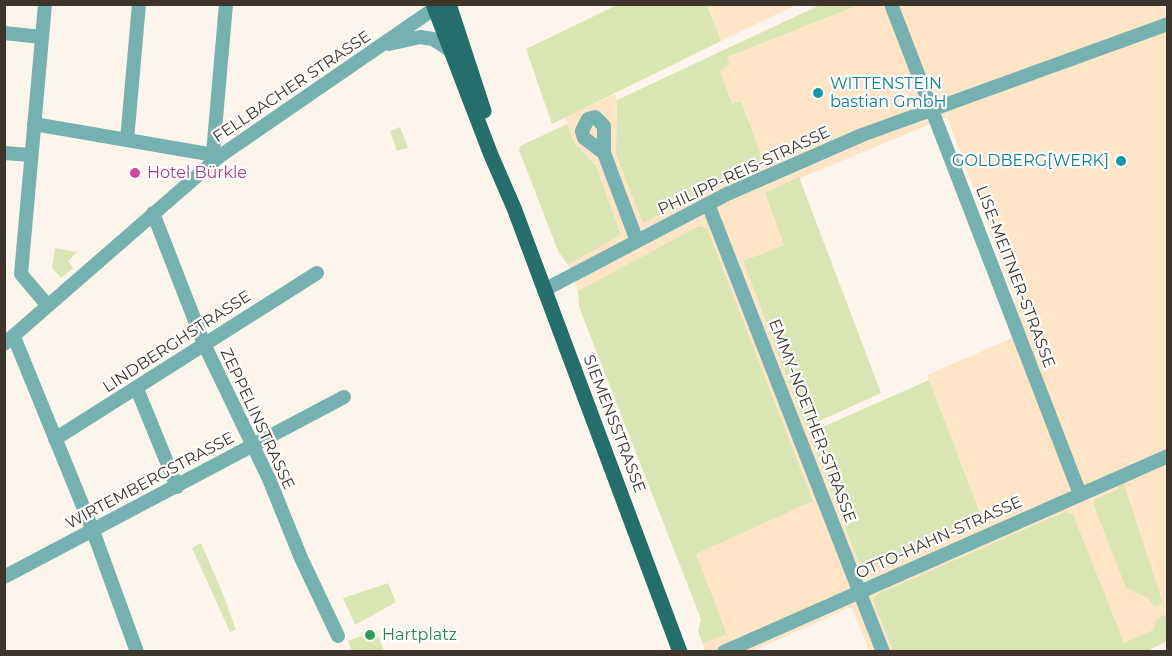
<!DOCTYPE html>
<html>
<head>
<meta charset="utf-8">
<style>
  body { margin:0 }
  #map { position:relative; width:1172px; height:656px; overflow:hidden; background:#fdf5eb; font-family:Montserrat,sans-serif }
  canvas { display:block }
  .frame { position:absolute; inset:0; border:6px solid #3d352b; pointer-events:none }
</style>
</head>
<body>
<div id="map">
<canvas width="1172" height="656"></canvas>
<div class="frame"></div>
</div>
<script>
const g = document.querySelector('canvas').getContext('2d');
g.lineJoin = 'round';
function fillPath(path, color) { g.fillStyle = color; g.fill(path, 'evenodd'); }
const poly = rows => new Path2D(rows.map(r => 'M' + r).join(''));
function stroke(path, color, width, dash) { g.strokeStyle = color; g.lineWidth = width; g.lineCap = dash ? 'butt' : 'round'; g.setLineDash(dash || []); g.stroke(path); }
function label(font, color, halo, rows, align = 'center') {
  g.font = font + ' Montserrat,sans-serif'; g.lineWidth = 4.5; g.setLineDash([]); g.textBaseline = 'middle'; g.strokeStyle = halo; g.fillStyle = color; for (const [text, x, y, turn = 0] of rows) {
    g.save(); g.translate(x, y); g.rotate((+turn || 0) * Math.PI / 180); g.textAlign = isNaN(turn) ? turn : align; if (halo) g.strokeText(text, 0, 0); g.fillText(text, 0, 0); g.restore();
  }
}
const built = poly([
  [707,4,796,5,721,41],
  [859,5,1162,5,1168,13,1167,618,1166,614,1154,630,1124,644,1073,514,873,600,893,651,869,651,853,609,848,608,753,651,705,651,703,644,727,633,695,554,813,501,704,226,699,227,578,291,568,265,621,235,596,166,574,142,565,117,615,94,617,100,616,154,766,162,761,155,741,101,732,104,719,69,730,65,727,57],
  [947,117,1016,302,1008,306,1019,335,927,375,983,521,864,571,861,569,743,261,784,245,765,193],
  [1118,489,1150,566,1162,604,1155,606,1146,597,1126,588,1093,504,1095,499]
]);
const green = poly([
  [617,5,707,5,721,41,552,124,526,49],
  [820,5,859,5,727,57,730,65,720,70,732,104,741,101,761,155,767,161,643,223,616,154,617,100],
  [567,124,574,142,596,166,621,235,568,265,558,251,519,150,520,146],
  [400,127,408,148,397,151,390,131],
  [799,177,881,393,806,427,743,261,784,245,765,193],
  [699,226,707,228,813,501,696,554,727,634,703,644,698,632,701,619,579,307,578,291],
  [55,248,77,252,68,261,73,268,61,278,52,268],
  [929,380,983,521,864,571,861,569,809,433],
  [1122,478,1163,604,1155,606,1146,597,1126,588,1093,504,1095,499,1118,489,1115,481],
  [1064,512,1073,514,1124,643,1153,630,1157,619,1166,614,1167,641,1145,652,893,651,873,600,876,595],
  [201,543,223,594,236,630,230,632,192,548],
  [388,583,396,602,355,625,343,598],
  [376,630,384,651,352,651,348,641]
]);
const minor = poly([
  [45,4,21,274,48,306],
  [891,4,1080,494],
  [4,33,42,37],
  [389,44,420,37,433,39,450,50],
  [34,124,220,156],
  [127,140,139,4],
  [4,153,31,155],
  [213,153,226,4],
  [604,153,584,138,582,131,588,119,595,117,604,126,604,153,637,241],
  [708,204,883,652],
  [153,213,204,344,269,479,301,558,338,636],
  [544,290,727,194,862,135,1168,24],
  [14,337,93,531,137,652],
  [4,344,220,156,441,4],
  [137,389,177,487],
  [55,439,317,273],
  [4,577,344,397],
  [724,652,1168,456]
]);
const major = poly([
  [433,4,491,155,514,208,680,652],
  [449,4,484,111]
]);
const markers = [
  [818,93,6,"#0f9aa8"],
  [1121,161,6,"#0f9aa8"],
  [135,173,6,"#d1479c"],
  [370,635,6,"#2e9e5b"]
];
const cultureNames = [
  ["WITTENSTEIN",830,84],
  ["bastian GmbH",830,102],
  ["GOLDBERG[WERK]",1109,161,"right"]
];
const streetNames = [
  ["FELLBACHER STRASSE",292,87,-34],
  ["PHILIPP-REIS-STRASSE",744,171,-25],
  ["LISE-MEITNER-STRASSE",1015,277,69],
  ["LINDBERGHSTRASSE",177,342,-33],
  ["ZEPPELINSTRASSE",257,419,65],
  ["EMMY-NOETHER-STRASSE",812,421,69],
  ["SIEMENSSTRASSE",614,424,69],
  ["WIRTEMBERGSTRASSE",150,481,-28],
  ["OTTO-HAHN-STRASSE",939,538,-24]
];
const hotelNames = [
  ["Hotel Bürkle",147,173]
];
const leisureNames = [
  ["Hartplatz",382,635]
];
fillPath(built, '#ffe5c6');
fillPath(green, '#d9e6b3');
stroke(minor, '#75b1b0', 14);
stroke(major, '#246e6e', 15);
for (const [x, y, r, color] of markers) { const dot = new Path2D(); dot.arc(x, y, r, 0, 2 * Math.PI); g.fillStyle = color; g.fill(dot); stroke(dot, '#fff', 2); }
label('16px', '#0d838f', '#fff', cultureNames, 'left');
label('16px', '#3d352b', '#fff', streetNames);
label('16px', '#b23c85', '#fff', hotelNames, 'left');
label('16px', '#27864d', '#fff', leisureNames, 'left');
</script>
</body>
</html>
